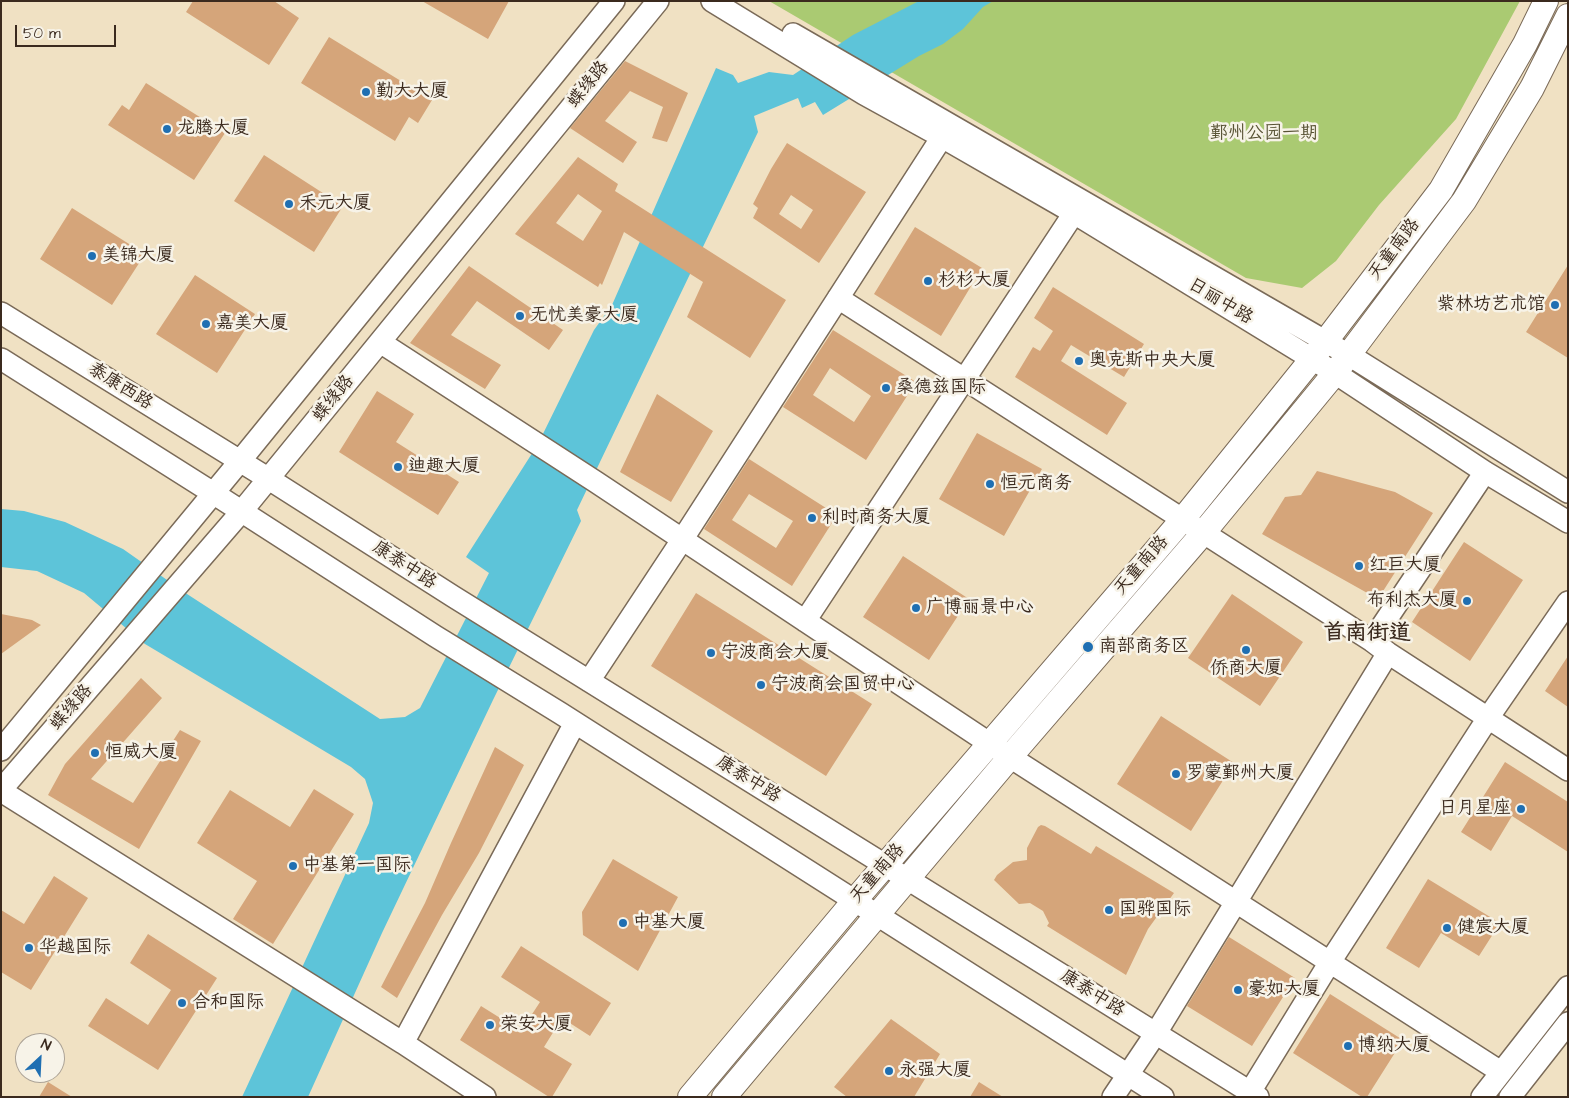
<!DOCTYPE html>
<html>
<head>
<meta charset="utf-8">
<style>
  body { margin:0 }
  #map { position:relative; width:1569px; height:1098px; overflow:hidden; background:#f0e1c3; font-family:"Architects Daughter",sans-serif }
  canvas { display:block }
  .frame { position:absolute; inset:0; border:2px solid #3b2a1e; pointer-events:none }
  .north { position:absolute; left:15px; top:1033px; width:50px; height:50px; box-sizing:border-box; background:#f7f3e8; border:1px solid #aca397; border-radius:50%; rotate:25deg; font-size:14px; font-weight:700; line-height:20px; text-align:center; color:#3b2a1e }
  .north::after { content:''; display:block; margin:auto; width:18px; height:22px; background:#1f6fb2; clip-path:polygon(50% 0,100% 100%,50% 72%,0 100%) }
  .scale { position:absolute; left:15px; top:25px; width:101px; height:22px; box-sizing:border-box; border:2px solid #3b2a1e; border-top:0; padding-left:6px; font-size:15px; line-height:18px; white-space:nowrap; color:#3b2a1e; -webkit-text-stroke:4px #f7f3e8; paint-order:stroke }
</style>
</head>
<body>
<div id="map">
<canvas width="1569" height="1098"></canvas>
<div class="frame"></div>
<div class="north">N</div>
<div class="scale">50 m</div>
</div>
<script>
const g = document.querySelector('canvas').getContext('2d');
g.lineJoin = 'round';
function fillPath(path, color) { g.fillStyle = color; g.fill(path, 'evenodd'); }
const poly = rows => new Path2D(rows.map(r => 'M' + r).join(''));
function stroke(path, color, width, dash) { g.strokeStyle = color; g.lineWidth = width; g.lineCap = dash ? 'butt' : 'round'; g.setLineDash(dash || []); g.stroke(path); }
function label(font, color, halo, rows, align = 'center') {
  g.font = font + ' "Architects Daughter","LXGW WenKai TC",sans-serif'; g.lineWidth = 5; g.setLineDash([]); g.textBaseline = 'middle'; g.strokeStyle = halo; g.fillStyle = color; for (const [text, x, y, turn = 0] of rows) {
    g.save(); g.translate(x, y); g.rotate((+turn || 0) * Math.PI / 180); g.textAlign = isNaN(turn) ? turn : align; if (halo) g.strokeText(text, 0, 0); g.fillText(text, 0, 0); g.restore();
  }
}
const green = poly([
  [769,1,1520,1,1456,119,1379,205,1336,261,1302,288,1246,278]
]);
const water = poly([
  [919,1,993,1,983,7,963,29,943,44,919,56,823,115,815,102,802,108,798,98,754,116,758,132,577,510,581,521,493,700,382,933,308,1097,242,1097,369,823,373,803,365,779,351,767,145,644,84,593,37,571,1,567,1,509,24,511,65,522,123,549,187,594,380,719,405,717,420,708,489,573,466,557,538,444,594,330,612,305,716,68,733,75,738,83,769,72,793,75,853,35]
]);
const building = poly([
  [193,1,274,1,299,18,269,65,186,12],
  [422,1,509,1,488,39],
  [329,37,432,100,418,123,409,117,395,141,301,83],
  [625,61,688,93,667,142,652,138,663,107,630,91,605,121,637,142,623,163,570,128],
  [146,83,225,133,194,180,108,125,122,105,129,110],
  [787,143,866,192,819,263,753,218,758,208,753,204,771,169],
  [791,195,813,210,801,229,779,214],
  [264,155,343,206,314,252,234,201],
  [578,157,618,184,615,191,786,300,750,358,687,317,703,282,624,232,602,285,600,283,598,287,515,234],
  [578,194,602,211,583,241,556,223],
  [72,208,145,254,112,305,40,259],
  [915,227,982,268,941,336,874,294],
  [1568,265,1568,358,1526,332],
  [469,266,563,330,549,350,477,301,451,335,501,365,485,389,410,343],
  [195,275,255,314,217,373,156,334],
  [1053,287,1144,344,1124,377,1071,345,1061,361,1127,403,1107,435,1015,377,1033,347,1040,351,1053,331,1034,318],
  [833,330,916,382,866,460,783,407],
  [830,368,871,396,854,422,813,395],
  [377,391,414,414,396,442,459,482,438,515,339,452],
  [657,394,713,431,671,502,620,472],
  [977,433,1042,469,1004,536,939,499],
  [749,459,837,515,792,586,704,529],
  [749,494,793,521,776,548,732,520],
  [1317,471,1395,492,1433,513,1378,599,1262,534,1285,497,1301,495],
  [1464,542,1523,580,1470,661,1412,622],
  [903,556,969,599,929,660,863,617],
  [696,593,872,704,826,776,651,666],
  [1232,594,1303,642,1260,706,1188,658],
  [1,614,32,620,41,625,1,654],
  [1568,656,1568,707,1545,691],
  [141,678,162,698,91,779,133,803,180,730,201,741,139,849,48,795,65,764],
  [1161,716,1234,763,1191,831,1117,784],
  [495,747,524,765,479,853,442,915,397,998,381,987,425,903,451,843],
  [1505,762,1568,802,1568,852,1512,816,1491,851,1461,832],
  [314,789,354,814,273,944,233,919,257,881,197,843,230,790,290,827],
  [1041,825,1045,826,1091,854,1096,846,1174,893,1148,929,1126,975,1047,926,1049,923,1043,911,1030,903,1019,904,994,880,997,875,1013,862,1027,860,1027,848,1038,827],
  [613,859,678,897,638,971,583,935,582,912],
  [54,876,88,898,31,990,1,972,1,910,24,924],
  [1428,879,1500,923,1479,956,1441,933,1419,968,1386,948],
  [148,934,217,978,158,1070,88,1026,106,998,148,1025,171,990,130,963],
  [1229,937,1295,978,1252,1046,1187,1006],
  [521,946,611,1003,590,1036,562,1018,544,1047,572,1064,552,1097,549,1097,460,1040,481,1006,521,1031,540,1002,501,977],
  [1330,994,1403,1040,1367,1097,1362,1097,1293,1053],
  [891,1019,940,1054,914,1097,847,1097,834,1087],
  [48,1082,72,1097,39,1097],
  [979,1082,1003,1097,970,1097]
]);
const secondary = poly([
  [712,1,864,94,942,137,1074,213,1335,373,1485,472,1568,522],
  [793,34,1349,355,1568,492],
  [838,298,1372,641,1388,653,1568,770],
  [1,313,269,479,454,597,1258,1097],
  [380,342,596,482,1010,757,1501,1072],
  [1,359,213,493,435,636,560,713,1163,1097],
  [805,621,1074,213],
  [1372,641,1485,472],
  [589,681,682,540,942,137],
  [1,750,240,461,614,1],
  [1,790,242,511,658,1],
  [1,791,403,1043,485,1097],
  [403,1043,575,723],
  [1250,1092,1330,962,1488,718,1568,602],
  [1113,1097,1156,1033,1388,653],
  [1482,1097,1568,987],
  [1510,1097,1568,1023]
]);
const primary = poly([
  [690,1097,855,900,1183,519,1312,359,1441,190,1525,44,1546,1],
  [724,1097,1010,757,1204,532,1335,373,1464,201,1532,88,1568,16]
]);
const markers = [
  [366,92,5,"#1f6fb2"],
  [167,129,5,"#1f6fb2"],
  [289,204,5,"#1f6fb2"],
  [92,256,5,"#1f6fb2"],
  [928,281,5,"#1f6fb2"],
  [1555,305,5,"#1f6fb2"],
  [520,316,5,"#1f6fb2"],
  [206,324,5,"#1f6fb2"],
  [1079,361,5,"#1f6fb2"],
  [886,388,5,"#1f6fb2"],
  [398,467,5,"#1f6fb2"],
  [990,484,5,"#1f6fb2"],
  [812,518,5,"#1f6fb2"],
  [1359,566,5,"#1f6fb2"],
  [1467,601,5,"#1f6fb2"],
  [916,608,5,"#1f6fb2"],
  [1088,647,6,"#1f6fb2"],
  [1246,650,5,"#1f6fb2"],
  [711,653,5,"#1f6fb2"],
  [761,685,5,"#1f6fb2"],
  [95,753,5,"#1f6fb2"],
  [1176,774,5,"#1f6fb2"],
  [1521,809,5,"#1f6fb2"],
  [293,866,5,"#1f6fb2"],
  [1109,910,5,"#1f6fb2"],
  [623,923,5,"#1f6fb2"],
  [1447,928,5,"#1f6fb2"],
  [29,948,5,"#1f6fb2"],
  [1238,990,5,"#1f6fb2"],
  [182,1003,5,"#1f6fb2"],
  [490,1025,5,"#1f6fb2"],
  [1348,1046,5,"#1f6fb2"],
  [889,1071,5,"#1f6fb2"]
];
const streetNames = [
  ["蝶缘路",589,85,-51],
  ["天童南路",1395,250,-53],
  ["日丽中路",1220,302,31],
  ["泰康西路",120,387,32],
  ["蝶缘路",334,399,-51],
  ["康泰中路",404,566,33],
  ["天童南路",1142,566,-49],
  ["蝶缘路",72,708,-49],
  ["康泰中路",748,780,32],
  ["天童南路",878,874,-49],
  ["康泰中路",1092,994,32]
];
const poiNames = [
  ["勤大大厦",376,92],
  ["龙腾大厦",177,129],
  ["禾元大厦",299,204],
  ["美锦大厦",102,256],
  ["杉杉大厦",938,281],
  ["紫林坊艺术馆",1545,305,"right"],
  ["无忧美豪大厦",530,316],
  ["嘉美大厦",216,324],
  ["奥克斯中央大厦",1089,361],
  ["桑德兹国际",896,388],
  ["迪趣大厦",408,467],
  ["恒元商务",1000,484],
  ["利时商务大厦",822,518],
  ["红巨大厦",1369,566],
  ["布利杰大厦",1457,601,"right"],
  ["广博丽景中心",926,608],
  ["南部商务区",1099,647],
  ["宁波商会大厦",721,653],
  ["侨商大厦",1246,669,"center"],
  ["宁波商会国贸中心",771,685],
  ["恒威大厦",105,753],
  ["罗蒙鄞州大厦",1186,774],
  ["日月星座",1511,809,"right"],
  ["中基第一国际",303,866],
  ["国骅国际",1119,910],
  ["中基大厦",633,923],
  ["健宸大厦",1457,928],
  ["华越国际",39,948],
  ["豪如大厦",1248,990],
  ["合和国际",192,1003],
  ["荣安大厦",500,1025],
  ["博纳大厦",1358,1046],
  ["永强大厦",899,1071]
];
const parkNames = [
  ["鄞州公园一期",1264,134]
];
const districtNames = [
  ["首南街道",1367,634]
];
fillPath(green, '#aaca72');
fillPath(water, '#5dc4d9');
fillPath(building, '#d5a57a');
stroke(secondary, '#7a6a58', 24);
stroke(primary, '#7a6a58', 26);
stroke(secondary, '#fff', 21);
stroke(primary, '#fff', 24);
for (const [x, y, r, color] of markers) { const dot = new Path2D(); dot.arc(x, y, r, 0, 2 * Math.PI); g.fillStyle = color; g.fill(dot); stroke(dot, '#f7f3e8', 2); }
label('18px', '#3b2a1e', '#f7f3e8', streetNames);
label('18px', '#3b2a1e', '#f7f3e8', poiNames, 'left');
label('18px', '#575233', '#f7f3e8', parkNames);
label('bold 22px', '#3b2a1e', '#f7f3e8', districtNames);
</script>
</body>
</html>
